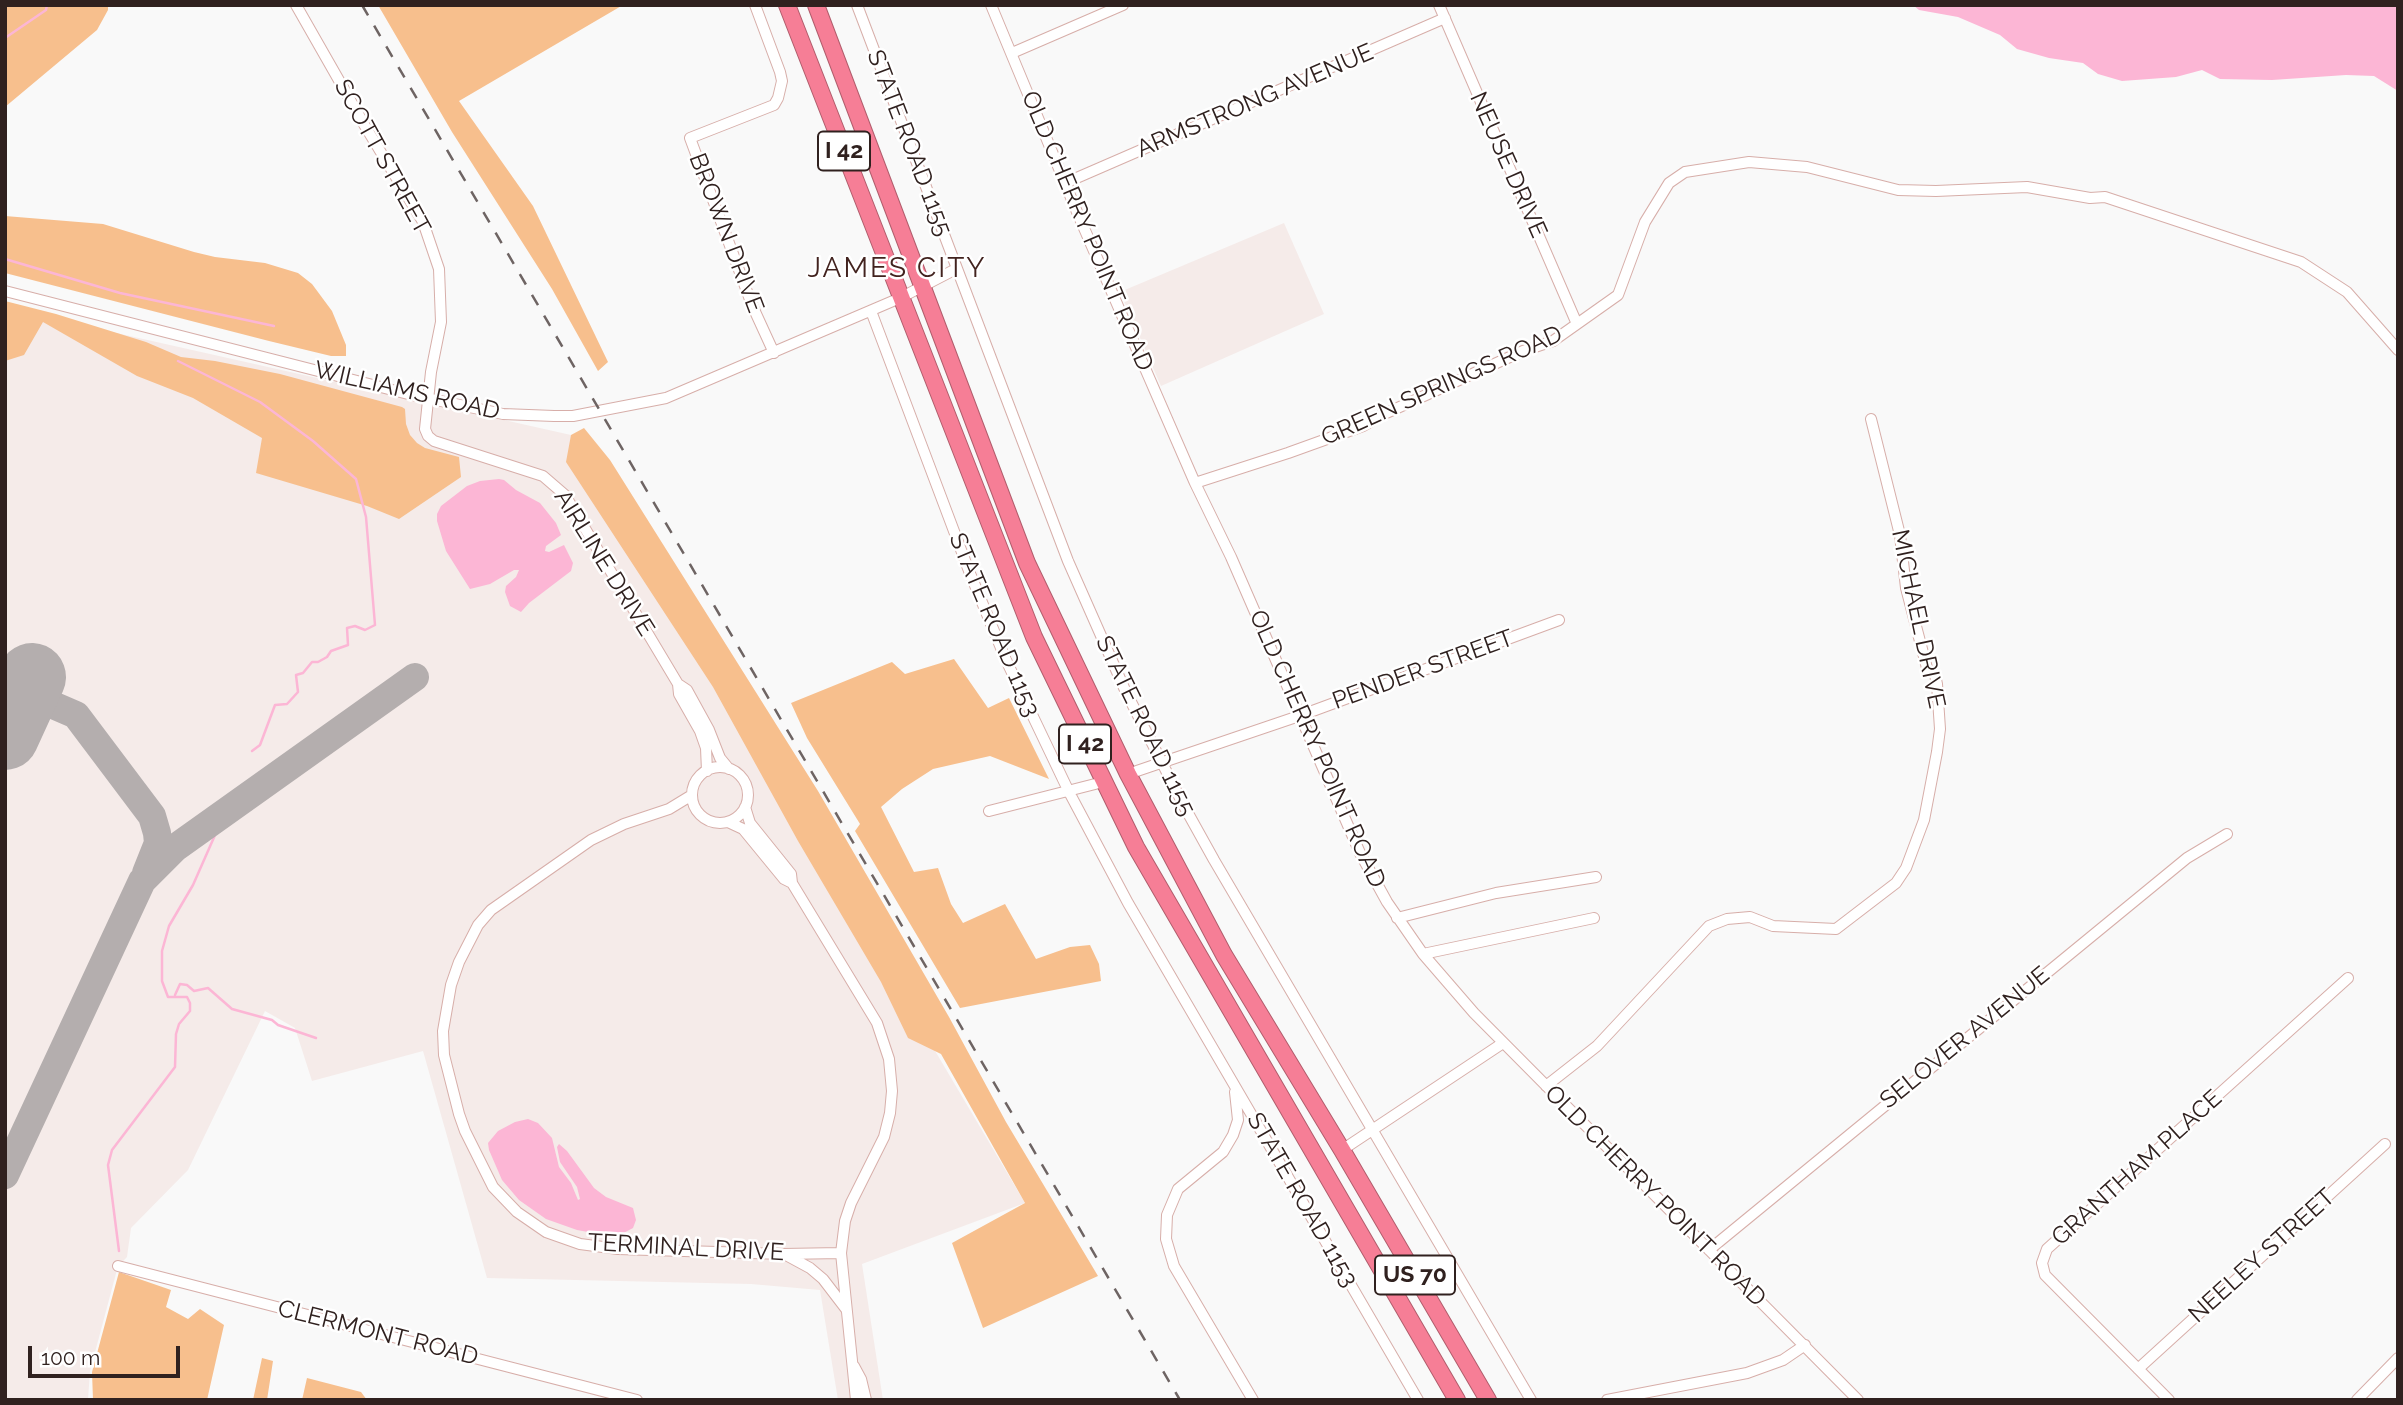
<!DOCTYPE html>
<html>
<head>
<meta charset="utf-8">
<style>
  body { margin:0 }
  #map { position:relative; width:2403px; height:1405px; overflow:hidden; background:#f9f9f9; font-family:Raleway,sans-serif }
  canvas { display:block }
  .frame { position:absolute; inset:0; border:7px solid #30211f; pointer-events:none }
  .scale { position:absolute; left:28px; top:1346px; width:152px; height:32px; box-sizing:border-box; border:4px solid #30211f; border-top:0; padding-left:9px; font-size:21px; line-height:24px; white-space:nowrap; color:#30211f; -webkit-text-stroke:5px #fff; paint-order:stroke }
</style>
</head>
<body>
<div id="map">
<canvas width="2403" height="1405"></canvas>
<div class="frame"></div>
<div class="scale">100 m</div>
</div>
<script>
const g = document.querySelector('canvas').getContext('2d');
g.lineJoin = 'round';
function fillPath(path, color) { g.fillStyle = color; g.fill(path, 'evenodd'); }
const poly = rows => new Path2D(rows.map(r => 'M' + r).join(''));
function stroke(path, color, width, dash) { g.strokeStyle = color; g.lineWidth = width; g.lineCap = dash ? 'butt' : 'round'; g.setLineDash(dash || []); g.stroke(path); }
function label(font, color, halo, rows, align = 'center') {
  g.font = font + ' Raleway,sans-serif'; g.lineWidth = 5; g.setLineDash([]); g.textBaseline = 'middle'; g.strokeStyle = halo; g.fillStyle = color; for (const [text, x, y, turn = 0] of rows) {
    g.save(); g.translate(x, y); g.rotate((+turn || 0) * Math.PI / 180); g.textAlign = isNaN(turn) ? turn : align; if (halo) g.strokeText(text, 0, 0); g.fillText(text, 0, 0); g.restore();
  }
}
const built = poly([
  [1284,223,1324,314,1161,386,1120,292],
  [5,308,571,435,1025,1203,862,1264,883,1400,838,1400,820,1290,751,1284,487,1278,423,1051,312,1081,295,1028,265,1011,188,1170,131,1228,127,1257,118,1266,90,1371,88,1400,5,1400]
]);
const green = poly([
  [5,5,108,5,108,10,97,30,5,107],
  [378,5,623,5,459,101,533,206,608,362,598,371,552,289,452,132],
  [5,216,103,224,194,252,215,257,265,263,298,273,312,284,332,311,346,345,346,356,331,356,269,341,5,273],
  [5,301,56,314,146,342,181,357,215,361,280,374,402,407,405,409,406,424,410,435,417,443,425,448,459,457,461,477,399,519,367,506,256,473,262,438,193,398,137,376,43,322,24,355,5,361],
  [584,428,610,460,818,791,949,1017,1006,1122,1098,1276,983,1328,952,1243,1025,1203,941,1054,908,1038,881,982,798,841,713,687,566,462,571,435],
  [954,659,988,708,1009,698,1049,779,990,756,933,769,902,789,881,807,914,872,938,868,951,904,963,923,1005,904,1036,959,1070,947,1090,945,1099,964,1101,981,960,1008,855,831,860,824,807,738,791,703,892,662,905,674],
  [119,1272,171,1290,166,1307,188,1319,200,1309,224,1325,207,1400,93,1400,92,1372],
  [262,1358,273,1361,267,1400,253,1400],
  [307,1378,361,1392,367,1400,302,1400]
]);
const water = poly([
  [1913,5,2398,5,2398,91,2374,76,2346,75,2272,80,2220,79,2202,70,2176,77,2122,81,2098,74,2083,63,2049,58,2017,49,2000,35,1958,17,1919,10],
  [499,479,504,480,516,490,540,503,556,523,561,535,546,546,545,551,549,552,564,545,573,563,571,571,529,603,521,612,510,606,505,592,506,586,516,577,519,570,514,570,490,584,470,589,446,551,437,521,437,514,441,506,467,486,480,481],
  [528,1119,538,1123,552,1138,559,1167,571,1183,578,1200,580,1199,577,1187,560,1162,557,1147,559,1144,567,1151,594,1188,606,1197,633,1208,636,1220,633,1228,616,1237,577,1230,546,1219,519,1200,502,1180,489,1150,488,1143,498,1131,515,1122]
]);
const stream = poly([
  [5,38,46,10,47,5],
  [5,259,120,293,274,326],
  [178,361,260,402,313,441,356,479,366,517,375,625,365,630,355,626,347,628,348,645,331,651,327,657,318,662,312,662,303,673,296,675,298,692,287,704,275,705,260,745,252,751],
  [175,995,180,984,187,985,194,991,208,988,232,1009,272,1020,278,1025,316,1038],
  [119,1251,108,1165,112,1150,175,1067,176,1034,179,1024,190,1011,190,1003,187,997,168,997,162,981,162,951,169,926,193,885,219,826]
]);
const taxiway = poly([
  [25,693,76,715,152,816,157,833,158,843,146,873],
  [5,1175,142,881,175,848,415,677]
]);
const runway = poly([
  [5,736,32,677]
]);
const minor = poly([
  [296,5,365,126,423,222,439,269,441,322,431,372,425,429,428,436,434,441,543,476,565,495,678,684,679,694,700,731,706,748,707,771],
  [755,5,780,72,782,81,778,98,774,105,690,138,752,305,774,353],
  [857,5,1068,561,1125,690,1184,806,1214,860,1531,1400],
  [991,5,1077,212,1195,483,1231,557,1360,853,1387,902,1423,954,1474,1013,1858,1400],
  [1439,5,1577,324],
  [1012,53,1123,5],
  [1065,183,1445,18],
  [5,291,412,395,503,414,554,416,573,416,666,398,900,298,956,269],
  [871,311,969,571,1006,660,1069,792,1128,903,1418,1400],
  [1195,483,1288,453,1363,426,1382,415,1523,351,1553,341,1618,295,1645,222,1669,183,1685,172,1749,162,1807,167,1898,190,1936,191,2027,187,2090,198,2105,197,2301,262,2347,292,2398,350],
  [678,684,687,690,709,730,720,758,729,769],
  '692 795a28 28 0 1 1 56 0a28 28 0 1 1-56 0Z',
  [1128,774,1299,716,1559,620],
  [692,795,669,809,624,824,591,840,491,910,478,925,459,962,451,985,443,1031,444,1055,459,1114,465,1131,493,1187,517,1212,546,1232,580,1244,618,1249,783,1254,841,1253],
  [745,807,750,823,791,874,792,883,877,1023,889,1059,892,1091,890,1113,884,1137,851,1203,845,1221,841,1253,856,1400],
  [989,811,1103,782],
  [728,822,743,829,784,879,792,883],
  [1397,918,1496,893,1596,877],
  [1423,954,1594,918],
  [1546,1086,1597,1046,1709,926,1727,919,1750,917,1773,926,1836,929,1896,883,1906,868,1924,820,1937,752,1940,729,1937,684,1935,675,1927,668,1906,588,1900,535,1871,419],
  [1235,1092,1238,1120,1233,1135,1223,1152,1178,1189,1167,1215,1166,1239,1174,1266,1253,1400],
  [1342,1150,1503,1043],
  [1709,1250,2187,858,2227,834],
  [786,1255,810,1268,823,1279,846,1309],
  [118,1266,637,1400],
  [854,1366,861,1379,866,1400],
  [2138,1369,2385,1144],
  [1607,1400,1747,1373,1783,1360,1805,1345],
  [2169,1400,2045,1275,2042,1263,2047,1249,2348,978],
  [2357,1400,2398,1358]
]);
const highway = poly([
  [787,5,1034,637,1136,847,1457,1400],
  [816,5,1027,563,1128,774,1224,955,1342,1150,1488,1400]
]);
const rail = poly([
  [362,5,1180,1400]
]);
const shields = [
  [844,151,52],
  [1085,744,52],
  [1415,1275,80]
];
const shieldNames = [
  ["I 42",844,151],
  ["I 42",1085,744],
  ["US 70",1415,1275]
];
const streetNames = [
  ["ARMSTRONG AVENUE",1255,101,-23],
  ["STATE ROAD 1155",909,143,69],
  ["SCOTT STREET",382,157,61],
  ["NEUSE DRIVE",1508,165,66],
  ["OLD CHERRY POINT ROAD",1087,231,67],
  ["BROWN DRIVE",726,233,69],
  ["GREEN SPRINGS ROAD",1442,386,-24],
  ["WILLIAMS ROAD",407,391,13],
  ["AIRLINE DRIVE",604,563,58],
  ["MICHAEL DRIVE",1918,619,78],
  ["STATE ROAD 1153",994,625,67],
  ["PENDER STREET",1423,670,-20],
  ["STATE ROAD 1155",1145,726,64],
  ["OLD CHERRY POINT ROAD",1317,749,66],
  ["SELOVER AVENUE",1965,1038,-39],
  ["GRANTHAM PLACE",2137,1168,-42],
  ["OLD CHERRY POINT ROAD",1655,1196,45],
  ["STATE ROAD 1153",1302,1200,60],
  ["TERMINAL DRIVE",686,1248,3],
  ["NEELEY STREET",2262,1256,-42],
  ["CLERMONT ROAD",378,1333,14]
];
const quarterNames = [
  ["JAMES CITY",897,269]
];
fillPath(built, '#f5ebe9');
fillPath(green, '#f7bf8d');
fillPath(water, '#fcb6d5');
stroke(stream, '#fcb6d5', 2.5);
stroke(taxiway, '#b4aeae', 28);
stroke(runway, '#b4aeae', 68);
stroke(minor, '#d7aea9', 12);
stroke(highway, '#b15d6c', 18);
stroke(minor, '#fff', 10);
stroke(highway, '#f67e96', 16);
stroke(rail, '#6e6463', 2.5, [12, 12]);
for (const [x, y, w] of shields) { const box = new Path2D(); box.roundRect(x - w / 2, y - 19.5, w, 39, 5); g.fillStyle = '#fff'; g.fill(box); stroke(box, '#30211f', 2); }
label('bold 23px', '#30211f', null, shieldNames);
label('24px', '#30211f', '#fff', streetNames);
g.letterSpacing = '2px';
label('28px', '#42231f', '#fff', quarterNames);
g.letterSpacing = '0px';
</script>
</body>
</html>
